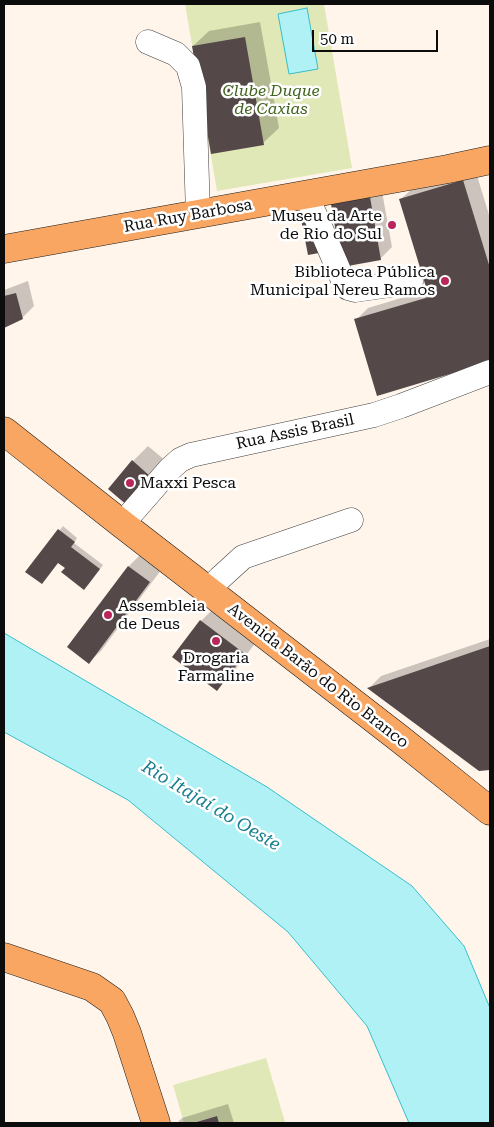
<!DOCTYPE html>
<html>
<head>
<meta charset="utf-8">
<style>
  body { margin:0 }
  #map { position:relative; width:494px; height:1127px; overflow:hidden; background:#fff5eb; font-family:"Roboto Serif",serif }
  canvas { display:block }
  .frame { position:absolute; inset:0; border:5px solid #0c0c0c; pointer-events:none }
  .scale { position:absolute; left:312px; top:30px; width:126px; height:22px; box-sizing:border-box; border:2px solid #0c0c0c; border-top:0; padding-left:6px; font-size:15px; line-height:18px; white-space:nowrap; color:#0c0c0c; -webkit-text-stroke:4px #fff; paint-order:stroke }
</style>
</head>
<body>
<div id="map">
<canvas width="494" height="1127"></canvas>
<div class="frame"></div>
<div class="scale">50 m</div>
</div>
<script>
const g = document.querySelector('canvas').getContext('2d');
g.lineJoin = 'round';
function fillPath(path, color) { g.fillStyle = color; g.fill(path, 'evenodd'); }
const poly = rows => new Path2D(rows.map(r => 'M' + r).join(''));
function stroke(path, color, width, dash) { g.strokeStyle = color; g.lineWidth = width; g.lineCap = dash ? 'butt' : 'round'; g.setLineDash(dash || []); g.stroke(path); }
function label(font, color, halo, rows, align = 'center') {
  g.font = font + ' "Roboto Serif",serif'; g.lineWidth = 5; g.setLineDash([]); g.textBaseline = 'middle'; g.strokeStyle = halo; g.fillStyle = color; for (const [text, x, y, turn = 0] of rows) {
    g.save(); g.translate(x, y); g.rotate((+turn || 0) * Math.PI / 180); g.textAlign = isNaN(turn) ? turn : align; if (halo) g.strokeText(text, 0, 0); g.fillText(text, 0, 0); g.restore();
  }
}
const green = poly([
  [185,4,324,4,352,168,217,191],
  [266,1058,285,1122,281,1123,219,1123,216,1116,191,1123,184,1123,173,1085]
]);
const water = poly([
  [307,8,318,69,289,74,278,14,307,8],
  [4,633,267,787,412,886,464,946,490,1008,490,1123,409,1123,367,1026,288,932,128,800,4,732,4,633]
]);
const shadow = poly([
  [260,22,279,128,263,143,193,46,209,31],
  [475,169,490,218,490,360,378,394,356,320,368,308,428,290,401,199,413,188],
  [381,186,392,247,380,259,332,205],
  [28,281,34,306,22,318,4,327,4,290],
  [148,446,166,461,143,489,133,461],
  [63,526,77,538,74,543,103,565,88,585,58,561,27,571],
  [141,554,161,570,101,651,89,662,68,647,129,566],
  [216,606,259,638,232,674,216,690,201,621],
  [490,639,490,769,479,770,369,688,381,676],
  [228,1104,234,1123,177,1123,182,1118]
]);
const building = poly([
  [245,37,264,145,211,154,192,46],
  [463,180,490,268,490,362,377,396,354,319,429,297,399,199],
  [370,197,381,260,342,267,331,204],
  [299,209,319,253,308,255],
  [16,293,23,319,4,328,4,296],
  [132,460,151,477,128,506,108,489],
  [58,529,75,542,71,547,100,569,84,590,61,572,65,568,58,563,42,584,25,572],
  [128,566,150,582,89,664,67,647],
  [200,620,245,654,217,691,172,657],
  [490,646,490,770,479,771,367,688],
  [217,1116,219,1123,193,1123]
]);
const minor = poly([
  [148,42,176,54,188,66,194,87,198,214],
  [306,194,343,280,348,288,355,290,411,282],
  [122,524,170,469,180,460,191,455,374,415,401,406,490,372],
  [208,590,220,578,243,557,351,520]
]);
const major = poly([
  [4,249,448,169,490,160],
  [4,431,122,524,400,739,490,811],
  [4,957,92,987,112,1001,120,1016,127,1033,156,1123]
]);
const markers = [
  [392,225,5,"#ba255a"],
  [445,281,5,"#ba255a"],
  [130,483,5,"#ba255a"],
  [108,615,5,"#ba255a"],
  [216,641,5,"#ba255a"]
];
const parkNames = [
  ["Clube Duque",271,91],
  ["de Caxias",271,109]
];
const streetNames = [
  ["Rua Ruy Barbosa",188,216,-10],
  ["Rua Assis Brasil",295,432,-12],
  ["Avenida Barão do Rio Branco",318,676,38]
];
const poiNames = [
  ["Museu da Arte",382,216],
  ["de Rio do Sul",382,234],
  ["Biblioteca Pública",435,272],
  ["Municipal Nereu Ramos",435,290],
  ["Maxxi Pesca",140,483,"left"],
  ["Assembleia",118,606,"left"],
  ["de Deus",118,624,"left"],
  ["Drogaria",216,658,"center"],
  ["Farmaline",216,676,"center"]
];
const waterNames = [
  ["Rio Itajaí do Oeste",211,806,31]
];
fillPath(green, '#dfe8b6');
fillPath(water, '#b0f1f5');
stroke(water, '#38becc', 1);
fillPath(shadow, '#0003');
fillPath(building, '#544948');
stroke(minor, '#3f3f3f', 25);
stroke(major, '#1d1d1d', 29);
stroke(minor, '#fff', 24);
stroke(major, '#f8a662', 28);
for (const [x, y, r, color] of markers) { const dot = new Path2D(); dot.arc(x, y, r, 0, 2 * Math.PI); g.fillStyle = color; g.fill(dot); stroke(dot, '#fff', 2); }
label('italic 16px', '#41631d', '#fff', parkNames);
label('16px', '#0c0c0c', '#fff', streetNames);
label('16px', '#0c0c0c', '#fff', poiNames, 'right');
label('italic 18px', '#167e8e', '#fff', waterNames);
</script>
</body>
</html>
